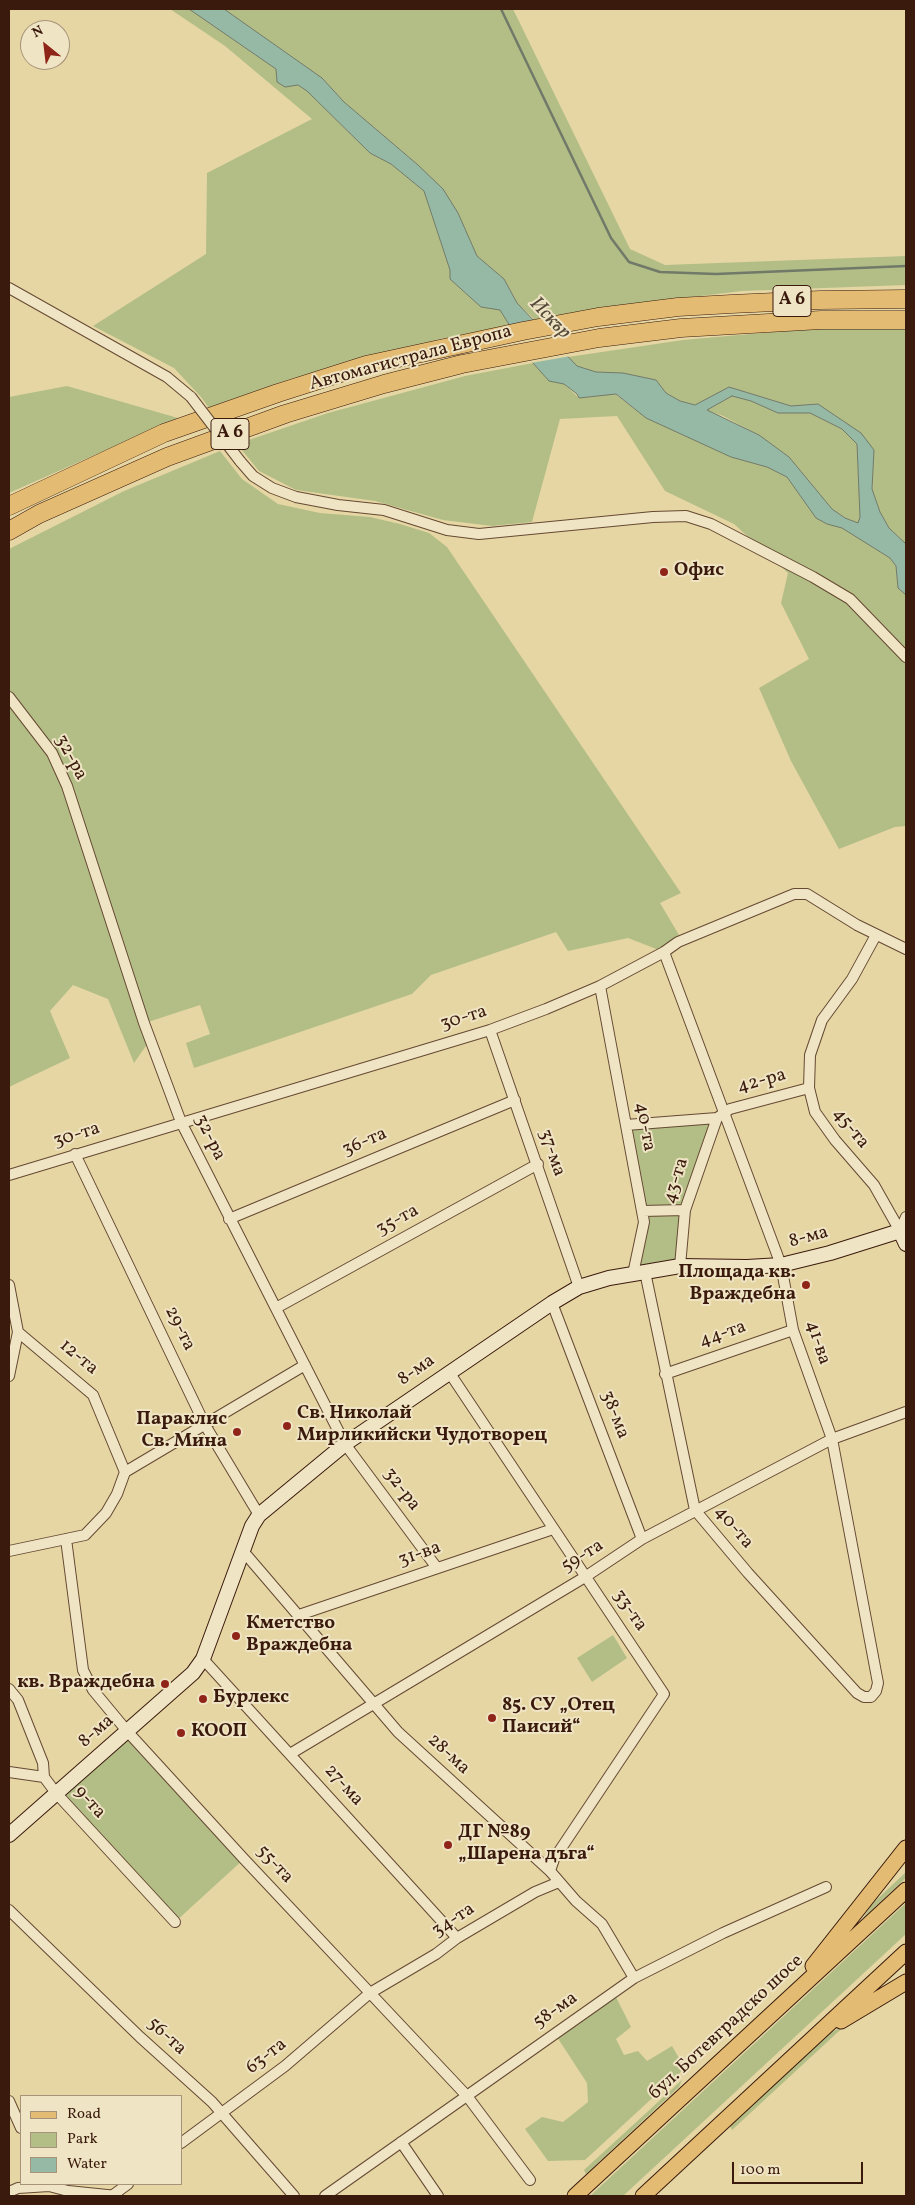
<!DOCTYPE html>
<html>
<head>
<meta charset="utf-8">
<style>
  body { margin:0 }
  #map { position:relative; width:915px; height:2205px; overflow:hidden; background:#e6d6a4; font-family:Vollkorn,serif }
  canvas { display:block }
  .frame { position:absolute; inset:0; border:10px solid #3a1a0c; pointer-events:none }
  .legend { position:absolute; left:20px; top:2095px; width:162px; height:90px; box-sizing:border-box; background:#efe4c4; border:1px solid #a7937a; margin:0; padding:6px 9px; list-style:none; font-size:15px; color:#3a1a0c }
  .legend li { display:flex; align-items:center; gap:10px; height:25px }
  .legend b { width:25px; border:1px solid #a7937a }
  .north { position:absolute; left:20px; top:20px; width:50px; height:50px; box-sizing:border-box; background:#efe4c4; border:1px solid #a7937a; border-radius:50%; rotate:331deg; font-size:14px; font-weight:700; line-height:20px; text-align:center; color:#3a1a0c }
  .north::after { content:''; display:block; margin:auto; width:18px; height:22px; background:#8f2418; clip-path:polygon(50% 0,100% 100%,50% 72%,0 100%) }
  .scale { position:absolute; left:732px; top:2162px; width:131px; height:22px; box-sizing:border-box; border:2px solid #3a1a0c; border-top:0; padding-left:6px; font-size:15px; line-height:18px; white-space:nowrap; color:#3a1a0c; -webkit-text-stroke:4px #efe4c4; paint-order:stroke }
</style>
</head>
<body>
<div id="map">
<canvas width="915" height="2205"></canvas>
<div class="frame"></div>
<ul class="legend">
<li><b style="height:6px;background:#e3bb72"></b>Road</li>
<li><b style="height:14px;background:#b3be87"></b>Park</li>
<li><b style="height:14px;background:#96b9a6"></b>Water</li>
</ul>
<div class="north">N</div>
<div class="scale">100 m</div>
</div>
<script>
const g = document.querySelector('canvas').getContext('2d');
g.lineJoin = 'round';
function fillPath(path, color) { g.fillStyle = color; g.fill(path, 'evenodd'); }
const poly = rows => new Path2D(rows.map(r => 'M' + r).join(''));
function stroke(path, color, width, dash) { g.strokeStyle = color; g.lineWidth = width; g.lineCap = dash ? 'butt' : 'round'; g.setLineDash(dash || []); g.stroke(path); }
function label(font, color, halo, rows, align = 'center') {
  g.font = font + ' Vollkorn,serif'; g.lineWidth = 4; g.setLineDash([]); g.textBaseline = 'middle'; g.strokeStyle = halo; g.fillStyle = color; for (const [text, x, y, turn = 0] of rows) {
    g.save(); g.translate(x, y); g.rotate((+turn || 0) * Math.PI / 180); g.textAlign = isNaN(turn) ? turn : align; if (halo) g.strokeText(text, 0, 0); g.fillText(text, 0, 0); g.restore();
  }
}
const green = poly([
  [170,9,189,9,276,69,277,82,298,85,307,91,370,153,391,164,424,191,450,270,450,279,481,307,500,310,509,325,440,339,290,379,209,408,201,397,174,368,93,326,206,254,207,173,312,119,225,46],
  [224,9,513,9,630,249,665,265,906,256,906,285,742,291,618,306,535,320,517,303,504,279,477,256,458,213,443,190,418,165,344,102,322,78],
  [906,325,906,544,889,528,880,512,872,489,874,450,842,420,818,404,791,406,729,387,696,405,680,401,666,393,656,380,623,373,596,372,577,366,568,357,683,340,817,328],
  [533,363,549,381,564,384,579,398,615,394,646,418,731,457,767,467,787,477,816,518,827,524,842,527,890,558,896,566,898,588,906,595,906,826,895,827,839,849,791,761,759,688,809,659,781,603,788,573,734,524,665,491,617,416,560,419,532,522,492,526,443,520,375,501,296,490,259,471,237,444,328,413,465,376],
  [67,386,178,418,9,493,9,397],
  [732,396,751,401,778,413,810,413,842,429,857,444,860,517,858,524,845,518,832,509,789,457,759,435,723,416,706,410],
  [220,451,242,479,278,504,320,513,370,517,400,524,429,533,447,547,681,893,660,903,679,935,664,952,628,938,568,951,556,932,431,975,412,994,194,1068,186,1043,210,1034,200,1005,145,1023,150,1040,134,1063,108,999,73,985,50,1011,70,1058,9,1087,9,549,124,491],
  [717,1118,685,1210,680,1266,633,1274,641,1237,626,1125],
  [613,1635,627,1658,592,1682,577,1658],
  [127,1731,244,1859,175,1922,56,1793],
  [906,1872,906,1878,863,1918,873,1903],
  [906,1903,906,1934,623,2196,590,2196],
  [616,1997,631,2027,616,2039,624,2055,638,2051,647,2061,672,2046,685,2068,585,2160,548,2161,525,2129,542,2117,563,2122,588,2102,587,2083,557,2037],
  [851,2020,732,2130,730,2126,828,2035],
  [682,2080,679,2087,586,2174,584,2170]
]);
const water = poly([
  [189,9,224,9,322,78,344,102,418,165,443,189,458,213,477,256,504,279,517,303,577,366,596,372,623,373,656,380,666,393,680,401,695,405,729,387,791,406,818,404,861,433,874,450,872,489,880,512,889,528,906,544,906,595,898,588,896,566,890,558,842,528,827,524,816,518,787,477,767,467,731,457,646,418,616,394,579,398,577,394,564,384,549,381,533,363,500,310,481,307,450,279,450,270,424,191,391,164,370,153,307,91,298,85,285,87,277,82,276,69,189,9],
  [732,396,751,401,778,413,810,413,842,429,857,444,860,517,858,523,845,518,832,509,789,457,759,435,707,410,732,396]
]);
const pier = poly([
  [538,319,571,356,531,363,506,326]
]);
const stream = poly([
  [501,9,611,238,629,262,660,272,716,274,906,266]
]);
const street = poly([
  [9,288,167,377,191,397],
  [240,461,253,476,272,488,296,497,338,505,384,510,447,530,479,534,653,517,686,516,711,524,813,577,850,599,906,657],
  [9,697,52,753,67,786,144,1023,181,1122,345,1444,437,1568],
  [876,935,852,979,822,1020,810,1055,809,1088,815,1112,835,1140,874,1185,900,1231],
  [600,986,644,1222,633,1274],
  [490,1030,579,1287],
  [626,1125,717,1118],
  [75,1154,205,1425,259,1515],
  [9,1175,490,1030,546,1009,600,986,664,952,678,942,794,894,807,894,857,925,906,949],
  [642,1211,685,1210],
  [229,1219,515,1100],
  [900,1231,906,1217],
  [680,1266,685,1210,717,1118,730,1109,809,1088],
  [645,1272,695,1510,748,1573,857,1693,864,1697,871,1697,876,1691,878,1683,832,1439,793,1330,781,1265,664,952],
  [9,1285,18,1332,9,1376],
  [552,1303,642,1539],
  [276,1308,538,1164],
  [449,1372,664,1694,554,1859,550,1871],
  [665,1374,793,1330],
  [125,1472,305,1365],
  [66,1539,83,1670,93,1690,127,1731,244,1859,467,2096,530,2180],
  [9,1551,85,1535,106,1513,117,1494,125,1472,93,1395,18,1332],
  [243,1551,398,1732,550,1871,576,1901,602,1924,634,1978],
  [299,1615,553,1529],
  [203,1659,457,1938],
  [9,1689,18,1700,43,1763,44,1777,56,1793,175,1922],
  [290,1754,585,1577,642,1539,832,1439,906,1412],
  [9,1772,44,1777],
  [9,1910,140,2037,212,2102,294,2196],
  [9,2101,21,2128],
  [401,2142,438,2196],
  [181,2143,285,2066,370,1993,436,1954,457,1938,535,1892,559,1882],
  [9,2192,18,2188,49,2186,68,2191,117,2196],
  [113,2195,128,2184],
  [325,2196,634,1978,723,1933,826,1887]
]);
const secondary = poly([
  [9,1835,193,1673,203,1659,252,1526,259,1515,345,1444,552,1303,579,1287,609,1278,645,1272,680,1266,747,1267,781,1265,830,1253,900,1231,906,1244]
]);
const primary = poly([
  [813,1966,906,1848],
  [841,2021,906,1982],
  [575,2196,906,1890],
  [643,2196,906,1952]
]);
const highway = poly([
  [9,506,164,433,278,393,366,365,523,331,598,317,678,307,731,304,820,300,906,299],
  [9,531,39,514,167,457,285,414,384,384,462,364,599,338,681,328,821,320,906,320]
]);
const streetBridge = poly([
  [191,397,240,461]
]);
const markers = [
  [664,572,5,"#8f2418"],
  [806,1285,5,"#8f2418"],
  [287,1426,5,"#8f2418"],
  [237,1432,5,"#8f2418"],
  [236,1636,5,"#8f2418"],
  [165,1684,5,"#8f2418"],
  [203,1699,5,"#8f2418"],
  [492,1718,5,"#8f2418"],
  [181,1733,5,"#8f2418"],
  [448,1845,5,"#8f2418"]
];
const shields = [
  [792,301,38],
  [230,434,38]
];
const shieldNames = [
  ["A 6",792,301],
  ["A 6",230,434]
];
const streetNames = [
  ["Автомагистрала Европа",411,359,-15],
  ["32-ра",70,758,62],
  ["30-та",464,1019,-17],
  ["42-ра",762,1082,-15],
  ["40-та",644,1127,80],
  ["45-та",850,1129,51],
  ["30-та",77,1136,-17],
  ["32-ра",209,1138,64],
  ["36-та",365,1143,-23],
  ["37-ма",551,1153,71],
  ["43-та",677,1181,-73],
  ["35-та",398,1221,-29],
  ["8-ма",809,1238,-15],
  ["29-та",179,1329,64],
  ["44-та",723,1335,-19],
  ["41-ва",817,1343,72],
  ["12-та",78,1358,40],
  ["8-ма",417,1371,-35],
  ["38-ма",614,1415,69],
  ["32-ра",401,1490,53],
  ["40-та",733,1528,50],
  ["31-ва",420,1555,-19],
  ["59-та",583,1557,-32],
  ["33-та",629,1611,56],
  ["8-ма",97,1732,-41],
  ["28-ма",448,1755,43],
  ["27-ма",343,1786,48],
  ["9-та",89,1803,48],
  ["55-та",274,1865,47],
  ["34-та",454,1921,-33],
  ["58-ма",556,2011,-35],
  ["бул. Ботевградско шосе",727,2028,-43],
  ["56-та",166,2037,43],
  ["63-та",267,2057,-38]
];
const poiNames = [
  ["Офис",674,572],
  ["Площада кв.",796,1274,"right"],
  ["Враждебна",796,1296,"right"],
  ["Св. Николай",297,1415],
  ["Мирликийски Чудотворец",297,1437],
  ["Параклис",227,1421,"right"],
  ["Св. Мина",227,1443,"right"],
  ["Кметство",246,1625],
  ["Враждебна",246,1647],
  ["кв. Враждебна",155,1684,"right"],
  ["Бурлекс",213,1699],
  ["85. СУ „Отец",502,1707],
  ["Паисий“",502,1729],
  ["КООП",191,1733],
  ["ДГ №89",458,1834],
  ["„Шарена дъга“",458,1856]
];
const waterNames = [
  ["Искър",549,319,46]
];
fillPath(green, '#b3be87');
fillPath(water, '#96b9a6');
stroke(water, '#717968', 1);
fillPath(pier, '#e6d6a4');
stroke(stream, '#717968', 2.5);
stroke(street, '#654932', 12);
stroke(secondary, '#3a1a0c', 16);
stroke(primary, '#3a1a0c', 17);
stroke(highway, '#3a1a0c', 19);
stroke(street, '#efe4c4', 10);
stroke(secondary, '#efe4c4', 14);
stroke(primary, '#e3bb72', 15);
stroke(highway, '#e3bb72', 18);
stroke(streetBridge, '#654932', 12, []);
stroke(streetBridge, '#efe4c4', 10);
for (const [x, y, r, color] of markers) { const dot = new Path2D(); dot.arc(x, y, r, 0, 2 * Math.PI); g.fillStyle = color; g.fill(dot); stroke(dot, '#efe4c4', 2); }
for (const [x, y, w] of shields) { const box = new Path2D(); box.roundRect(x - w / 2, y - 15.5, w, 31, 4); g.fillStyle = '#efe4c4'; g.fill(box); stroke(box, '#3a1a0c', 1); }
label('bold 18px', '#3a1a0c', null, shieldNames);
label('19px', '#3a1a0c', '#efe4c4', streetNames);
label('bold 19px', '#3a1a0c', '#efe4c4', poiNames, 'left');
label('italic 20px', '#564a3a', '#efe4c4', waterNames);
</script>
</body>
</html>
